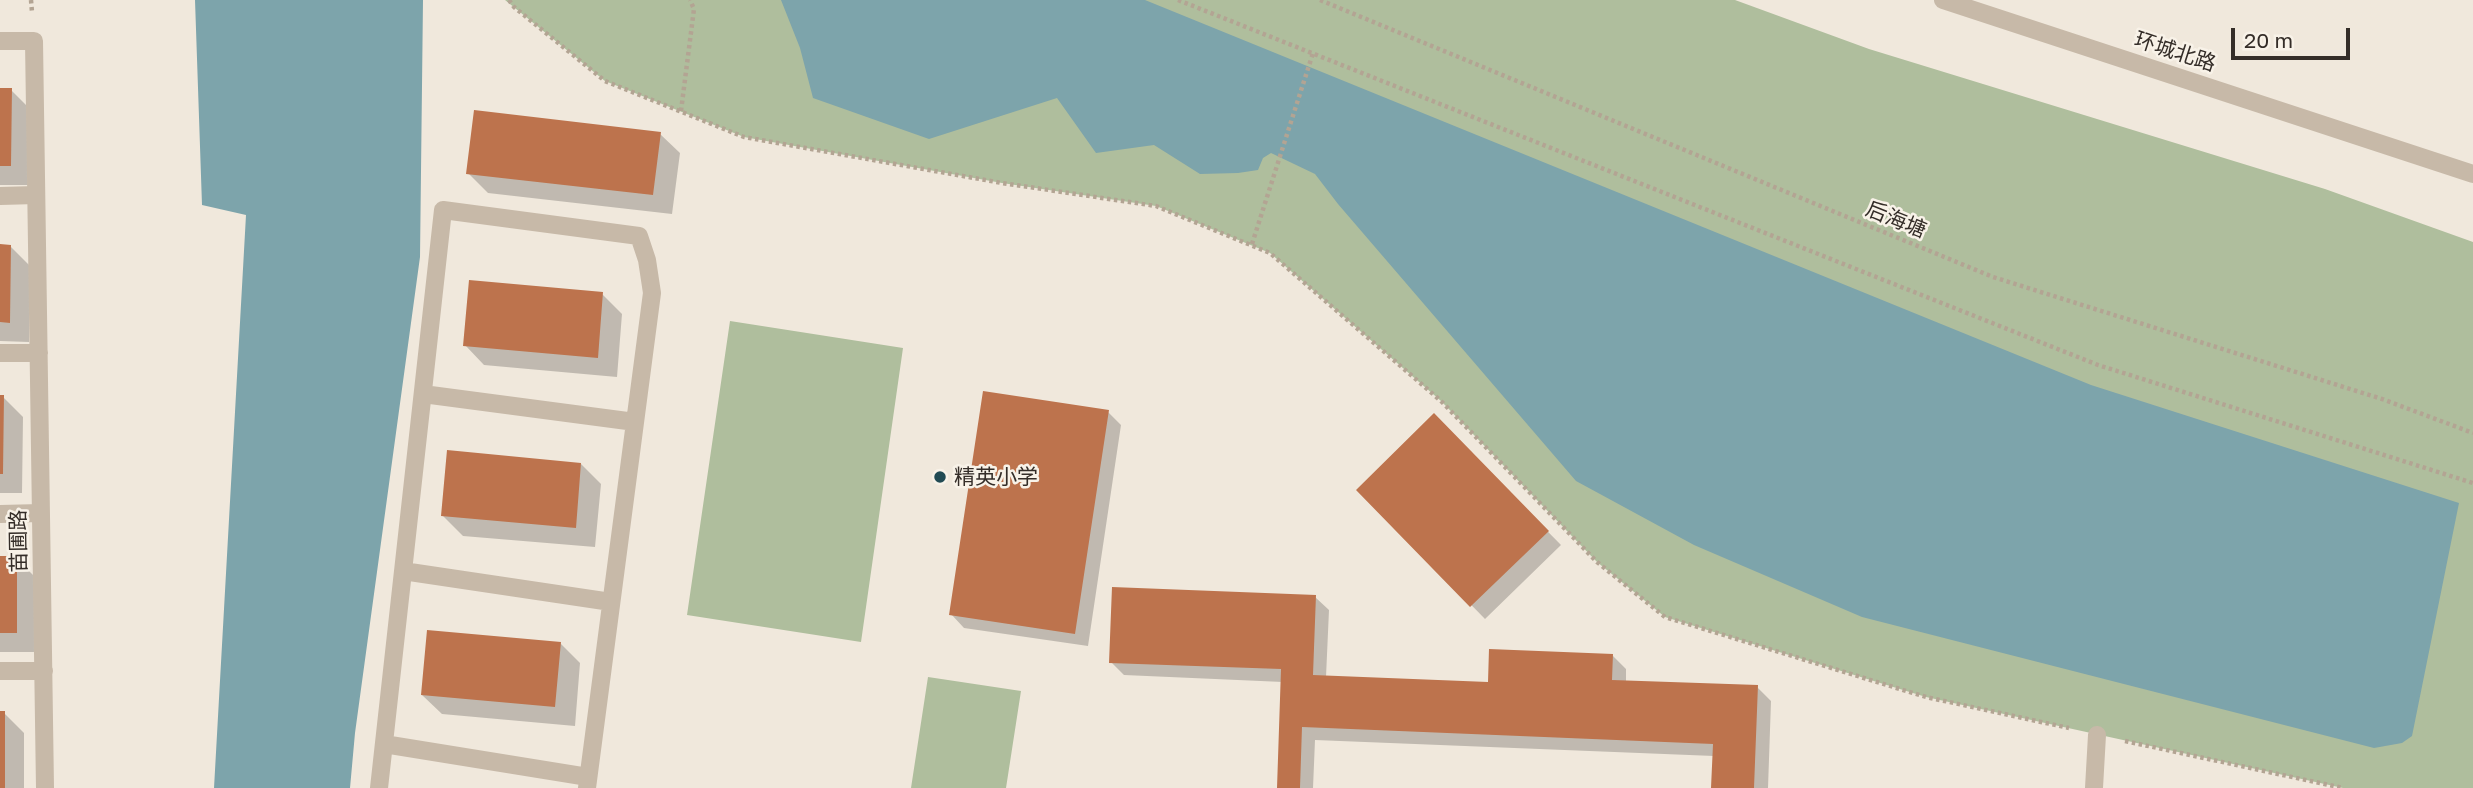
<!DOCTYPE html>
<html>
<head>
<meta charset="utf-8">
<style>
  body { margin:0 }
  #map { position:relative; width:2473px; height:788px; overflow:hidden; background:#f0e8dc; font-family:"Golos Text",sans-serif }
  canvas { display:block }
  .scale { position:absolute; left:2231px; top:28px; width:119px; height:32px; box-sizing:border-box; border:4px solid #342d28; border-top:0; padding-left:9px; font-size:21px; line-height:24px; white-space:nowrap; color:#342d28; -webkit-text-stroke:5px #f8f2e8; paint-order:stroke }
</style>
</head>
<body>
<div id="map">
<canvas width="2473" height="788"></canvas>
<div class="scale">20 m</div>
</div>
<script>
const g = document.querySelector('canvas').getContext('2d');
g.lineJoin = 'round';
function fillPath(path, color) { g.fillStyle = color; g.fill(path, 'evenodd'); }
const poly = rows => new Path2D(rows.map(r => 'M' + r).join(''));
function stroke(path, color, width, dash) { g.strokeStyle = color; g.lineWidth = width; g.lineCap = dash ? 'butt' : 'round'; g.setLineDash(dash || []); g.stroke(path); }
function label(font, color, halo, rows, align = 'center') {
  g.font = font + ' "Golos Text","Noto Sans SC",sans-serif'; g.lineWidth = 5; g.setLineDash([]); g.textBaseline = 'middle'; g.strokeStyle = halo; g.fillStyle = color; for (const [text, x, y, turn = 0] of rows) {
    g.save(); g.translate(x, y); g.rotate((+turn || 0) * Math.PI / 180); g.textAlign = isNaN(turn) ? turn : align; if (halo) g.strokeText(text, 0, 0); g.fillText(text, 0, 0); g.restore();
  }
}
const green = poly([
  [505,0,1735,0,1869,49,2325,189,2473,242,2473,788,2343,788,1926,697,1665,617,1597,562,1441,401,1270,253,1156,206,1002,183,744,137,605,81],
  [730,321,903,348,861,642,687,615],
  [928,677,1021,691,1006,788,911,788]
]);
const water = poly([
  [195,0,423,0,420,257,355,733,350,788,214,788,246,215,202,205],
  [781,0,1145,0,2091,385,2459,503,2412,736,2402,743,2374,748,1862,617,1694,545,1576,481,1338,204,1315,174,1271,153,1263,158,1258,170,1238,173,1200,174,1154,145,1096,153,1057,98,929,139,813,98,800,48]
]);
const shadow = poly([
  [0,90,11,90,31,110,30,185,0,185],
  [660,134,680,153,672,214,488,193,468,173],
  [0,246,10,246,30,266,29,342,0,341],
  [602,294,622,314,617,377,484,365,465,345],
  [0,397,3,397,23,417,22,493,0,493],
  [1108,412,1121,425,1088,646,964,628,951,614],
  [1434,416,1561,545,1485,619,1359,490],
  [581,464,601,484,595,547,463,536,443,516],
  [0,558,16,558,36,578,36,652,0,652],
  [1315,597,1329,610,1326,677,1490,684,1613,656,1626,669,1626,682,1757,687,1771,701,1768,788,1713,788,1714,756,1315,740,1313,788,1279,788,1283,682,1124,675,1111,662],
  [560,643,580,663,575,726,442,714,422,695],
  [0,713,4,713,24,733,24,788,0,788]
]);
const building = poly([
  [0,88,12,88,11,166,0,166],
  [474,110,661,132,653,195,466,174],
  [0,244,11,245,10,323,0,322],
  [469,280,603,292,598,358,463,346],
  [983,391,1109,410,1075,634,949,615],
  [0,395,4,395,3,474,0,474],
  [1434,413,1549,531,1470,607,1356,490],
  [447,450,581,463,576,528,441,516],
  [0,556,17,556,17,633,0,633],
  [1112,587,1316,595,1313,675,1488,682,1489,649,1613,654,1612,680,1758,685,1754,788,1711,788,1713,744,1302,727,1300,788,1277,788,1281,669,1109,663],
  [427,630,561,642,555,707,421,695],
  [0,711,5,711,5,788,0,788]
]);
const path = poly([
  [31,0,32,12],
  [509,0,514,7,605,81,744,137,1002,183,1156,206,1270,253,1441,401,1597,562,1665,617,1926,697,2069,728],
  [1178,0,2098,365,2473,483],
  [1320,0,1993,277,2382,399,2473,433],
  [681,111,694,9,690,0],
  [1252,244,1313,53],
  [2125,741,2343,788]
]);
const minor = poly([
  [1943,0,2473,174],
  [0,41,34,41,45,788],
  [0,196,36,195],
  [0,353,39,353],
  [423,394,635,422],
  [0,514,41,513],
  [403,571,611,602],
  [0,671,44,671],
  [384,744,588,777],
  [379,788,443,210,639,236,647,260,652,293,587,788],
  [2094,788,2097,735]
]);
const markers = [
  [940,477,7,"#214a53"]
];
const streetNames = [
  ["环城北路",2175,52,18],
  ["后海塘",1896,220,22],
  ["苗圃路",19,541,-91]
];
const poiNames = [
  ["精英小学",954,477]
];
fillPath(green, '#afbe9d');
fillPath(water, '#7da4ab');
fillPath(shadow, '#0003');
fillPath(building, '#bd734d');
stroke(path, '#b3a493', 4.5, [3.5, 3.5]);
stroke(minor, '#c7b9a8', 18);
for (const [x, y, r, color] of markers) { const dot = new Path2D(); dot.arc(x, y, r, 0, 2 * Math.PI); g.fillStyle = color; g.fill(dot); stroke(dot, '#f8f2e8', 2.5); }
label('21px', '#342d28', '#f8f2e8', streetNames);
label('21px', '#342d28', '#f8f2e8', poiNames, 'left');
</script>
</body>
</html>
